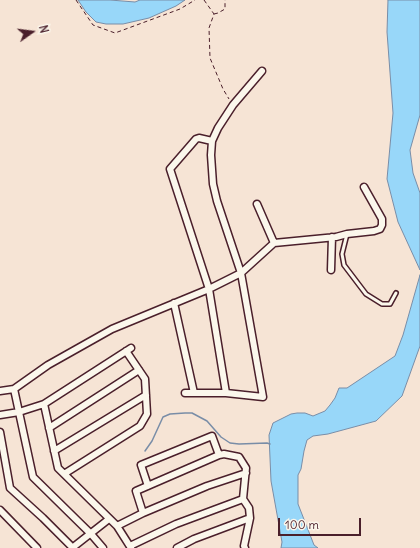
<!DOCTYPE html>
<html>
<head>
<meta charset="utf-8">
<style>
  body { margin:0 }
  #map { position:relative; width:420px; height:548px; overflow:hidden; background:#f6e4d5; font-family:Delius,sans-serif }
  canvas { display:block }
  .north { position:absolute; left:12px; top:12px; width:40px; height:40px; -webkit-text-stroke:3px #fbf7ec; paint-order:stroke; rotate:76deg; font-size:11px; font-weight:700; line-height:16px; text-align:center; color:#4a1f2b }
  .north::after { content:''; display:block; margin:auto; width:14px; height:18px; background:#4a1f2b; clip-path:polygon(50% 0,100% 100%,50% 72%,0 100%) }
  .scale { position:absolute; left:278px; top:518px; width:83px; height:18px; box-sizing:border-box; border:2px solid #4a1f2b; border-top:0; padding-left:5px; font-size:12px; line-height:14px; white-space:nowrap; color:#4a1f2b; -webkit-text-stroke:3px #fbf7ec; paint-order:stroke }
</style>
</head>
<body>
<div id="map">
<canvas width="420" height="548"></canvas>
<div class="north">N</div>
<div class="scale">100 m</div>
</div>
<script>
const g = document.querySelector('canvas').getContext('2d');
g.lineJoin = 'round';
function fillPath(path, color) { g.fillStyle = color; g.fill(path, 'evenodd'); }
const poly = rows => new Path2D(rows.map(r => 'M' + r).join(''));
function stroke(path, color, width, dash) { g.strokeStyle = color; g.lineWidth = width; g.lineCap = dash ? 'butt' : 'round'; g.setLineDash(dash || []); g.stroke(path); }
const water = poly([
  [78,0,110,0,135,2,140,0,185,0,176,6,149,18,123,24,106,24,96,22,86,12,78,0],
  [388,0,420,0,420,115,410,150,413,173,420,193,420,270,398,222,387,179,393,113,387,32,388,0],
  [420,275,420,346,402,396,376,421,328,434,313,436,307,440,304,451,301,469,298,475,298,504,314,545,318,548,281,548,282,542,271,481,269,435,273,423,291,414,297,413,305,413,313,416,325,411,330,405,335,398,339,388,347,388,395,356,403,335,420,275]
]);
const stream = poly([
  [145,451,152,441,163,417,170,414,185,413,192,413,207,421,221,437,230,443,239,444,267,443,270,444]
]);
const path = poly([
  [76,0,93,25,115,33,180,9,195,0],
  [204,0,214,14,209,28,210,58,223,89,229,99],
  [214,14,218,13,225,9,225,0]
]);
const service = poly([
  [347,234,342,254,344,265,366,294,382,304,390,304,396,293]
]);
const minor = poly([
  [257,204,274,243],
  [331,270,332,237],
  [174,303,194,393],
  [14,389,33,477,91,534,103,548],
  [0,391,14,389,48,365,112,329,209,289,241,273,274,243,336,237,347,234,374,231,380,229,382,225,382,219,364,187],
  [185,393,226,393,263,397,241,273,217,201,213,184,211,155,212,141],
  [226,393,209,289,170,169,196,139,199,138,212,141,218,128,233,105,262,71],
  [44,404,58,468,117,526,131,548],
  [0,415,19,412,44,404,131,348],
  [49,428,139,370],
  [0,432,10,488,43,518,73,548],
  [54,451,146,395],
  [64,474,140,426,147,414,145,379,126,351],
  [148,486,141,465,212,436,219,455],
  [0,510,37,548],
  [143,513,136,491,219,455,224,454,239,457,246,468,243,499,249,508,250,518,244,546,245,548],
  [117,526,143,513,207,486,246,473],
  [130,546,176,524,243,499],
  [72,548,109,519],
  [177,548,194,539,250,518]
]);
fillPath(water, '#98d7f9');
stroke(water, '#798da7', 1);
stroke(stream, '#798da7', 1.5);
stroke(service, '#4a1f2b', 6);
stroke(minor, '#4a1f2b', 9);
stroke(path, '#4a1f2b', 1, [4, 3]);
stroke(service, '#fbf7ec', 3);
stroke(minor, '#fbf7ec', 6);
</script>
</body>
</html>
